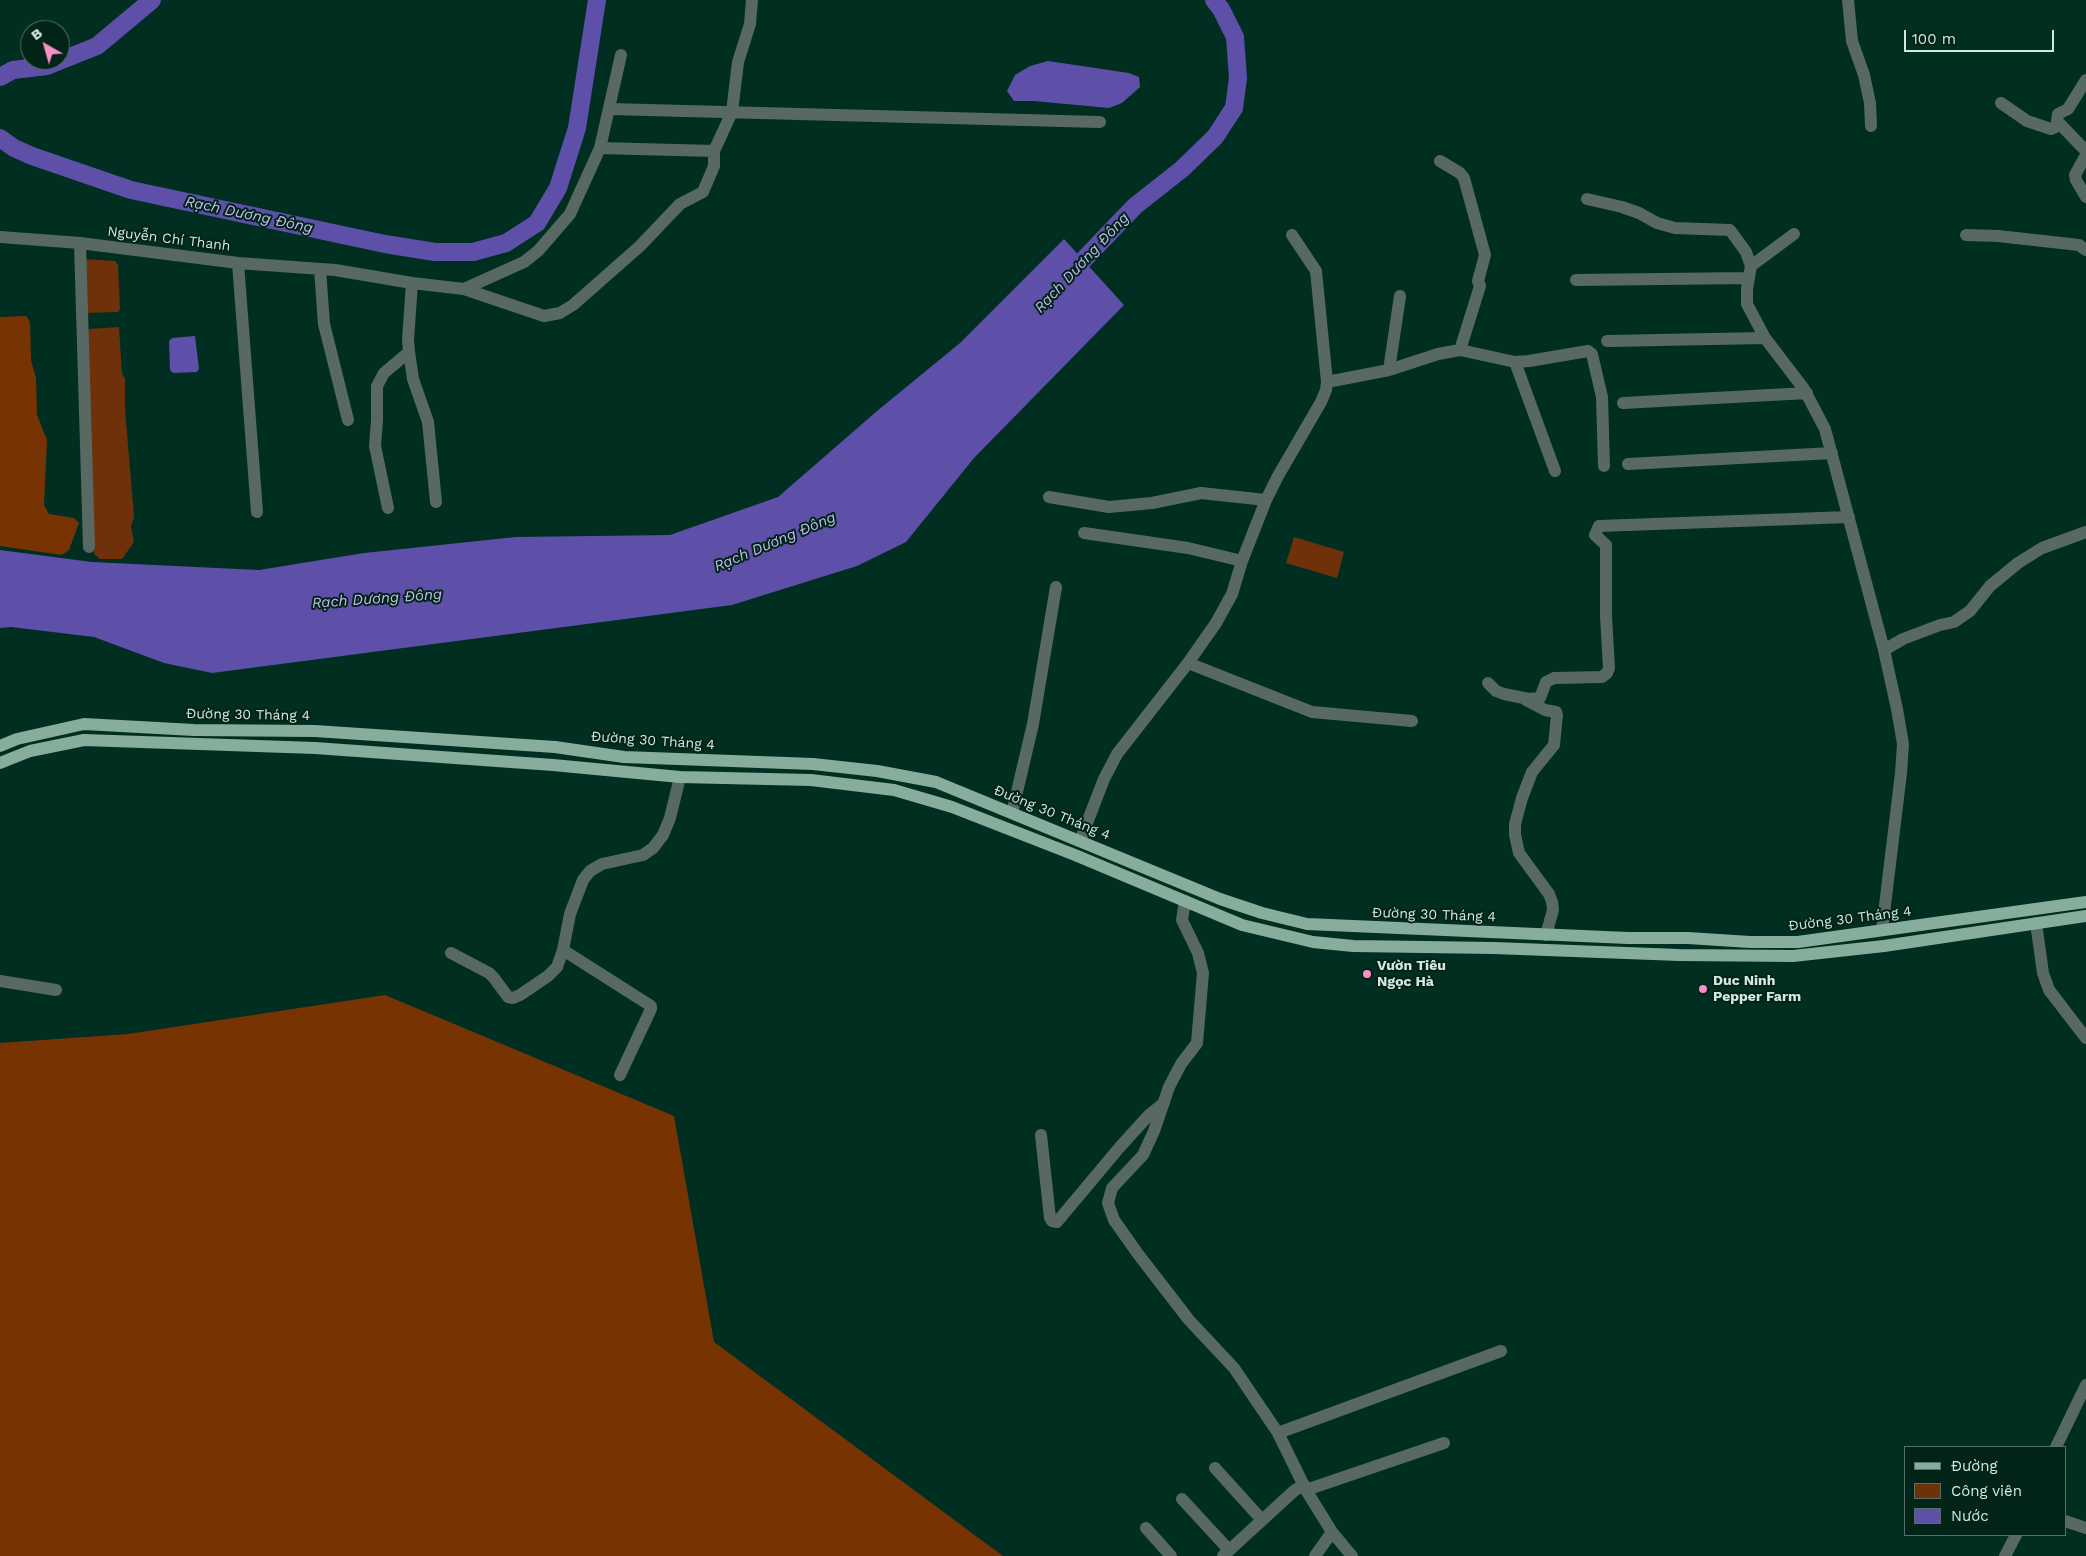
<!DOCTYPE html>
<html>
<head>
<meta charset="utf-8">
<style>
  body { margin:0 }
  #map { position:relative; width:2086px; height:1556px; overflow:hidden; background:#002e20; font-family:"Work Sans",sans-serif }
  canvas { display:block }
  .legend { position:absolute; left:1904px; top:1446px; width:162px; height:90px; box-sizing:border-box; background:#022318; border:1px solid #557268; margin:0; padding:6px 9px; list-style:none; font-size:15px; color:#d2e9df }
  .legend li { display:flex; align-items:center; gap:10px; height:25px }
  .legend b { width:25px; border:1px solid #557268 }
  .north { position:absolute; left:20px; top:20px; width:50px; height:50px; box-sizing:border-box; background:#022318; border:1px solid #557268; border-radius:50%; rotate:322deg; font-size:14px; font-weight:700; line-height:20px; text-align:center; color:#d2e9df }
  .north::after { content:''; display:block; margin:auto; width:18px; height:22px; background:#fa8fc8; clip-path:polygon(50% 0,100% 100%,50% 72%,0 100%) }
  .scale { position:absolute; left:1904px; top:30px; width:150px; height:22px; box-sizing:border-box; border:2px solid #d2e9df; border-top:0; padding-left:6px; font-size:15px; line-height:18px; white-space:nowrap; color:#d2e9df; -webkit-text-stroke:4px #022318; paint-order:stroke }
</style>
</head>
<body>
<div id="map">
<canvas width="2086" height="1556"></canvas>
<ul class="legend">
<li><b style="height:6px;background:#87ad9d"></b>Đường</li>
<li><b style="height:14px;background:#6e310a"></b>Công viên</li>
<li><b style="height:14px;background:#5e4fa8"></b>Nước</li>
</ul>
<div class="north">B</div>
<div class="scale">100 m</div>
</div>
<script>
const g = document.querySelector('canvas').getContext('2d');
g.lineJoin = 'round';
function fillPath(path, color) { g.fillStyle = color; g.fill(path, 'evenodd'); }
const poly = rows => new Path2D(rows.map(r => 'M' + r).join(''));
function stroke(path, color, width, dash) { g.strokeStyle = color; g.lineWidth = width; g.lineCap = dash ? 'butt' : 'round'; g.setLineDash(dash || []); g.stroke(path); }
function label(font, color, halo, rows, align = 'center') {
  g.font = font + ' "Work Sans",sans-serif'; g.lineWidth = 4; g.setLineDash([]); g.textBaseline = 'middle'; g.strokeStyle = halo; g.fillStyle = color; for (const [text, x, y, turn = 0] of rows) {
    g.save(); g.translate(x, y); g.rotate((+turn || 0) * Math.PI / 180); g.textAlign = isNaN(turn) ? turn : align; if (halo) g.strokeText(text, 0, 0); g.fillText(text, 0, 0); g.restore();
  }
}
const green = poly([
  [85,259,115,261,118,265,120,309,118,312,86,313],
  [119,327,122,374,125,378,125,409,134,517,131,526,134,542,122,559,100,559,94,554,84,336,89,329],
  [1294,537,1344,552,1337,578,1286,563]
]);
const forest = poly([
  [26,316,30,322,31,360,36,378,37,415,47,440,44,505,49,514,74,518,79,523,69,550,62,555,0,546,0,317],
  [385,995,674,1116,714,1342,1003,1556,0,1556,0,1043,128,1034]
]);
const water = poly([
  [1048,61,1129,73,1139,77,1140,87,1122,103,1109,108,1034,101,1014,101,1007,91,1015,75,1030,66],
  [1064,239,1124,305,974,458,906,542,857,566,732,605,212,673,164,663,94,637,11,627,0,628,0,550,92,562,259,570,364,553,516,537,670,535,778,497,877,411,960,343],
  [195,336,199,369,197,372,173,373,170,370,169,341,172,338]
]);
const river = poly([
  [0,77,13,70,47,66,97,46,152,0],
  [0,138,14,148,32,156,131,190,385,244,435,252,473,252,506,243,537,223,558,188,577,128,597,0],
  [1068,276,1135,206,1182,169,1215,137,1234,108,1238,78,1235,37,1221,9,1214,0]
]);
const minor = poly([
  [1848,0,1852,41,1864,75,1870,103,1871,126],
  [2086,80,2068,109,2058,114,2057,121,2086,151],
  [2001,103,2027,121,2051,129,2060,125],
  [610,109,1100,122],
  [600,148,714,151],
  [2086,155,2075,175,2076,180,2086,197],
  [1440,161,1460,173,1464,178,1485,255,1478,281,1480,286,1460,350],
  [1587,199,1622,207,1639,213,1657,223,1675,228,1730,230,1746,252,1751,266,1747,289,1747,304,1765,338,1804,389,1825,429,1884,650,1897,709,1903,744,1901,773,1882,930],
  [1966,235,1998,236,2079,245,2086,250],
  [0,237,80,243,238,263,335,270,412,283,464,289,524,262,538,251,570,214,600,148,621,55],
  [80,243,89,547],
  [238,263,257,512],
  [1751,266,1794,234],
  [320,269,324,324,348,420],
  [1576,280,1749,278],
  [412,283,408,340,409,352,413,379,428,422,436,502],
  [464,289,544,316,560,313,573,305,640,246,680,204,703,192,714,166,714,151,732,112,738,62,750,24,752,0],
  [1607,341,1765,338],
  [1515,362,1555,471],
  [1389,370,1400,296],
  [1327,382,1389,370,1438,354,1460,350,1515,362,1529,361,1588,351,1592,354,1602,397,1604,466],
  [1623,403,1807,393],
  [1628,464,1832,453],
  [1049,497,1109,507,1152,503,1201,493,1266,500],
  [388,508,375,446,377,420,377,386,384,373,409,352],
  [1084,533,1188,548,1242,561],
  [1884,650,1903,639,1940,625,1954,622,1970,611,1990,586,2018,563,2042,548,2086,532],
  [1188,663,1312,712,1412,721],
  [1488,683,1496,691,1504,694,1529,699,1540,698,1546,682,1554,678,1602,677,1607,673,1609,668,1606,616,1606,545,1595,535,1599,526,1849,517],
  [1526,700,1545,710,1556,712,1557,715,1554,745,1532,772,1522,798,1515,824,1515,835,1519,853,1549,894,1552,902,1553,910,1546,935],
  [1012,813,1033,724,1056,587],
  [1080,841,1104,779,1117,754,1188,663,1216,623,1232,594,1242,561,1266,500,1278,476,1321,402,1326,390,1327,382,1316,271,1292,235],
  [1185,901,1182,920,1198,953,1203,973,1197,1043,1181,1064,1169,1087,1154,1131,1143,1155,1112,1188,1108,1203,1114,1220,1138,1254,1189,1320,1234,1368,1278,1433,1306,1490,1332,1532,1352,1556],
  [2036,923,2043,973,2049,990,2086,1038],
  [563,950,651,1006,651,1009,620,1075],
  [451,953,489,973,494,978,508,997,513,998,520,995,548,976,557,967,563,950,570,914,583,880,590,871,602,864,643,855,653,848,663,835,670,818,680,777],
  [0,981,56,990],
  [1041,1135,1050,1218,1052,1221,1057,1222,1119,1148,1148,1116,1164,1103],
  [1278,1433,1501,1351],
  [2056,1447,2086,1385],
  [1215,1468,1262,1520],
  [1306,1490,1444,1443],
  [1182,1499,1229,1550],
  [2065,1521,2086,1528],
  [1146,1528,1171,1556],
  [1223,1556,1295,1490,1304,1485],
  [1315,1556,1332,1532],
  [2005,1556,2016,1535]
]);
const major = poly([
  [0,746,17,739,84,724,194,730,315,731,555,747,624,757,813,764,877,771,936,782,1220,899,1262,913,1307,924,1628,938,1688,938,1750,942,1798,942,2086,902],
  [0,763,30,751,84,740,315,748,553,765,680,777,811,780,894,790,952,807,1075,855,1242,925,1313,942,1353,946,1494,948,1679,955,1793,956,1884,946,2086,916]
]);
const markers = [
  [1367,974,5,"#fa8fc8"],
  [1703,989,5,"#fa8fc8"]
];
const streetNames = [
  ["Nguyễn Chí Thanh",169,239,7],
  ["Đường 30 Tháng 4",248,715,1],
  ["Đường 30 Tháng 4",653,741,4],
  ["Đường 30 Tháng 4",1052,813,22],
  ["Đường 30 Tháng 4",1434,915,2],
  ["Đường 30 Tháng 4",1850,919,-7]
];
const poiNames = [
  ["Vườn Tiêu",1377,966],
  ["Ngọc Hà",1377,982],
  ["Duc Ninh",1713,981],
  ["Pepper Farm",1713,997]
];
const waterNames = [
  ["Rạch Dương Đông",249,215,12],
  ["Rạch Dương Đông",1082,263,-47],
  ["Rạch Dương Đông",775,542,-23],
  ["Rạch Dương Đông",377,599,-4]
];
fillPath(green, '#6e310a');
fillPath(forest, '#783303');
fillPath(water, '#5e4fa8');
stroke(river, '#5e4fa8', 18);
stroke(minor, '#576962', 12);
stroke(major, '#87ad9d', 12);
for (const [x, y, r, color] of markers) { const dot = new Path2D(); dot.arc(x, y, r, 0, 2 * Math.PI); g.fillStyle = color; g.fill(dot); stroke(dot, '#022318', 2); }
label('14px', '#d2e9df', '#022318', streetNames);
label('bold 14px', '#d2e9df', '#022318', poiNames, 'left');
label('italic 15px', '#c0bded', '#022318', waterNames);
</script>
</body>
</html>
